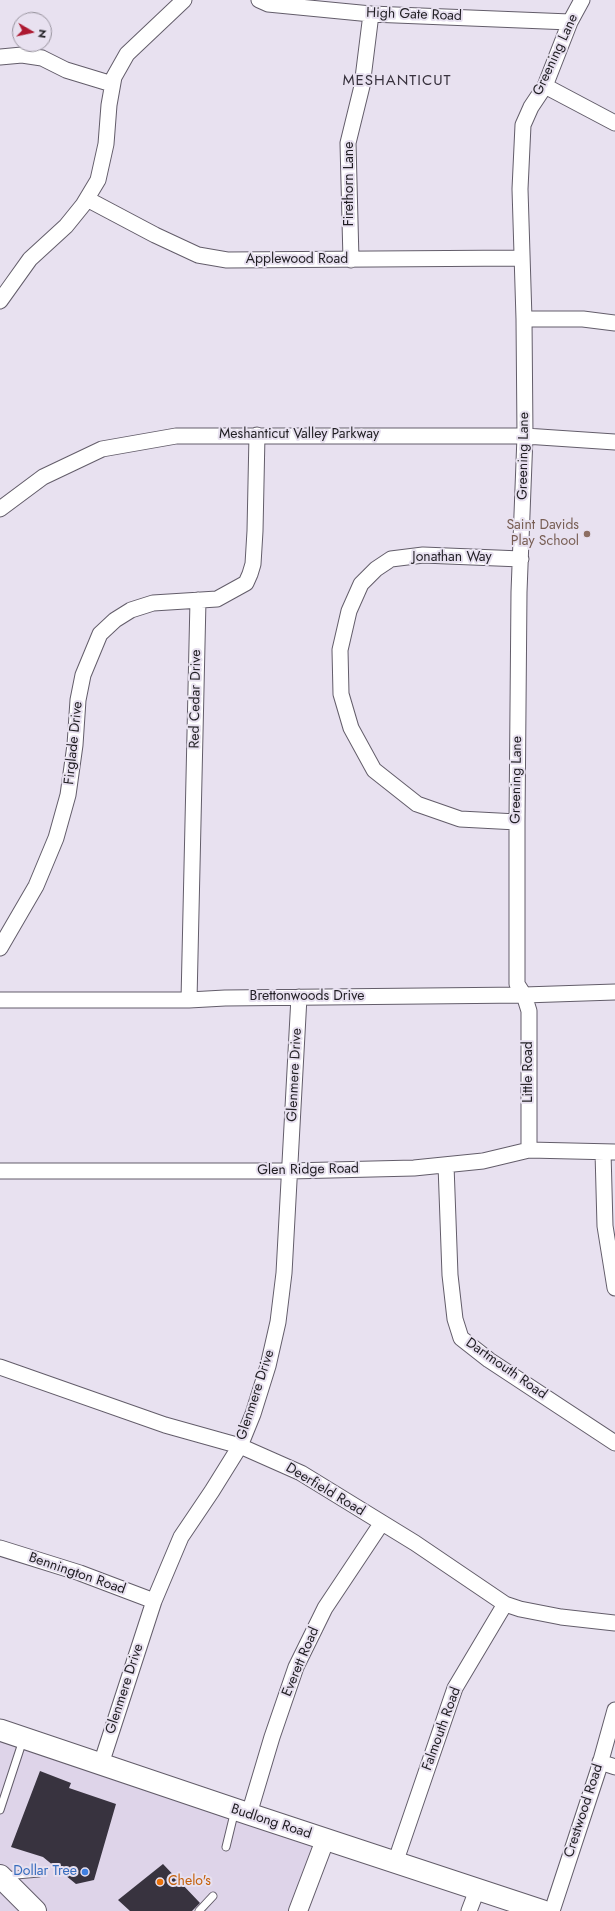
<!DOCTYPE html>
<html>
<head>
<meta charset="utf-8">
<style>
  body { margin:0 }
  #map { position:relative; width:615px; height:1911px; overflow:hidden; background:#e8e1f0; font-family:Jost,sans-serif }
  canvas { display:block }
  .north { position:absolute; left:12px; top:12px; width:40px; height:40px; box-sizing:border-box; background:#e8e1f0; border:1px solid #98939e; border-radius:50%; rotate:99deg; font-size:11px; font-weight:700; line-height:16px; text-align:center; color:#201e23 }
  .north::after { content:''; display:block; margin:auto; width:14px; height:18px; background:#ad1931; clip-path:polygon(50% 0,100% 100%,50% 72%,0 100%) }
</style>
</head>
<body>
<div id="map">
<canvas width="615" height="1911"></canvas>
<div class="north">N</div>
</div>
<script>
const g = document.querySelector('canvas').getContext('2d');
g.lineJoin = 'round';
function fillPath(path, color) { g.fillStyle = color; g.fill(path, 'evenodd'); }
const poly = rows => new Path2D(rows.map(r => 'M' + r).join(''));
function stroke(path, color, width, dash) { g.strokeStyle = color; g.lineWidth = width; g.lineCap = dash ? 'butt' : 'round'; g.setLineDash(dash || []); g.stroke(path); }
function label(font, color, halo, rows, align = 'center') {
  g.font = font + ' Jost,sans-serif'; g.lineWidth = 4; g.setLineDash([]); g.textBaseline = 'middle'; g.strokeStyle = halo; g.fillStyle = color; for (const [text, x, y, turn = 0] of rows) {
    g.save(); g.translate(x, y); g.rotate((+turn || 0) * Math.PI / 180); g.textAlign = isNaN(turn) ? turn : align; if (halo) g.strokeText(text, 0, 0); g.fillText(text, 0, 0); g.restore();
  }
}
const built = poly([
  [0,1730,320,1839,304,1911,0,1911]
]);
const building = poly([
  [40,1771,71,1783,69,1788,116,1804,94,1880,76,1884,43,1857,11,1847],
  [163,1864,200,1903,192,1911,130,1911,118,1900]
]);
const service = poly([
  [0,1810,23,1740],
  [226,1847,235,1810],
  [5,1876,39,1873],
  [199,1911,213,1896]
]);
const minor = poly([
  [259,0,268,4,371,14,570,22],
  [0,57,22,55,42,58,66,70,112,84],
  [545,86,615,123],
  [87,199,155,235,198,255,227,260,521,258],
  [351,260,348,143,362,86,371,14],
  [0,301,30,259,66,226,83,205,98,180,106,144,109,105,114,77,127,54,184,0],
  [524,319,583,319,615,323],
  [0,509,43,477,102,449,176,436,525,436,615,442],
  [517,822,460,819,417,804,374,770,351,728,341,694,340,650,349,611,361,584,376,569,391,559,423,555,521,559],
  [0,948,36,886,56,838,68,795,75,745,78,700,83,675,100,634,115,620,131,610,153,603,217,599,246,583,250,574,253,564,255,531,257,435],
  [0,1000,189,1000,225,998,524,995,615,992],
  [189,1000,198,600],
  [529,1150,529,1011,524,995,517,984,517,822,519,592,525,436,524,319,520,189,523,125,531,107,545,86,570,22,582,0],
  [603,1152,605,1226,615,1288],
  [446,1165,450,1275,455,1319,461,1338,489,1360,615,1443],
  [0,1171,290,1171,414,1168,483,1161,529,1150,615,1152],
  [0,1367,165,1425,240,1446,301,1473,415,1543,505,1604,520,1609,561,1617,615,1623],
  [0,1548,80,1573,154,1601],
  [600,1762,615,1767],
  [101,1764,154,1601,181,1537,212,1491,240,1446,253,1414,268,1366,278,1322,284,1273,299,997],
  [249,1814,272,1737,296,1667,325,1608,381,1524],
  [395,1863,455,1688,505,1604],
  [469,1911,477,1890],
  [552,1911,598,1771,615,1710]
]);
const tertiary = poly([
  [298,1911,325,1840]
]);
const secondary = poly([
  [0,1730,249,1814,543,1911]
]);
const primary = poly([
  [0,1876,35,1911]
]);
const markers = [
  [587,534,4,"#8d6e63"],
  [85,1872,4,"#3f7fe0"],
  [160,1882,4,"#e8710a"]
];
const streetNames = [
  ["High Gate Road",414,15,2],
  ["Greening Lane",556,55,-65],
  ["Firethorn Lane",350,184,-90],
  ["Applewood Road",297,260],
  ["Meshanticut Valley Parkway",299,435],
  ["Greening Lane",524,456,-89],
  ["Jonathan Way",452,558],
  ["Red Cedar Drive",196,699,-89],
  ["Firglade Drive",74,743,-84],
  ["Greening Lane",517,780,-89],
  ["Brettonwoods Drive",307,997],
  ["Little Road",529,1072,-90],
  ["Glenmere Drive",295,1075,-87],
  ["Glen Ridge Road",308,1170,-1],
  ["Dartmouth Road",506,1369,35],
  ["Glenmere Drive",256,1395,-72],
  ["Deerfield Road",325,1490,31],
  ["Bennington Road",77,1574,19],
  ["Everett Road",301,1662,-67],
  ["Glenmere Drive",125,1689,-72],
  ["Falmouth Road",442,1729,-70],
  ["Crestwood Road",584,1811,-72],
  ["Budlong Road",271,1822,18]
];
const educationNames = [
  ["Saint Davids",579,526],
  ["Play School",579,542]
];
const shopNames = [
  ["Dollar Tree",77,1872]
];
const foodNames = [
  ["Chelo's",168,1882]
];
const neighbourhoodNames = [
  ["MESHANTICUT",397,81]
];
fillPath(built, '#ded4e9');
fillPath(building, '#38333f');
stroke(service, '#635d6a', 9);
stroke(minor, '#635d6a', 17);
stroke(tertiary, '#635d6a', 20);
stroke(secondary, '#635d6a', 23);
stroke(primary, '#635d6a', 24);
stroke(service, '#fff', 7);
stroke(minor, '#fff', 15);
stroke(tertiary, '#fff', 18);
stroke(secondary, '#fff', 21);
stroke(primary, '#fff', 22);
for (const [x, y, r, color] of markers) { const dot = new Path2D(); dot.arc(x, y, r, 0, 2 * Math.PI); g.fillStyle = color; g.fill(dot); stroke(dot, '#e8e1f0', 1.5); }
label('14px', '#201e23', '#e8e1f0', streetNames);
label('14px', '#785e54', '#e8e1f0', educationNames, 'right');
label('14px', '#366cbe', '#e8e1f0', shopNames, 'right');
label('14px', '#c56008', '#e8e1f0', foodNames, 'left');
g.letterSpacing = '1px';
label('15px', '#38323e', '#e8e1f0', neighbourhoodNames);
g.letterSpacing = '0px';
</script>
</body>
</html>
